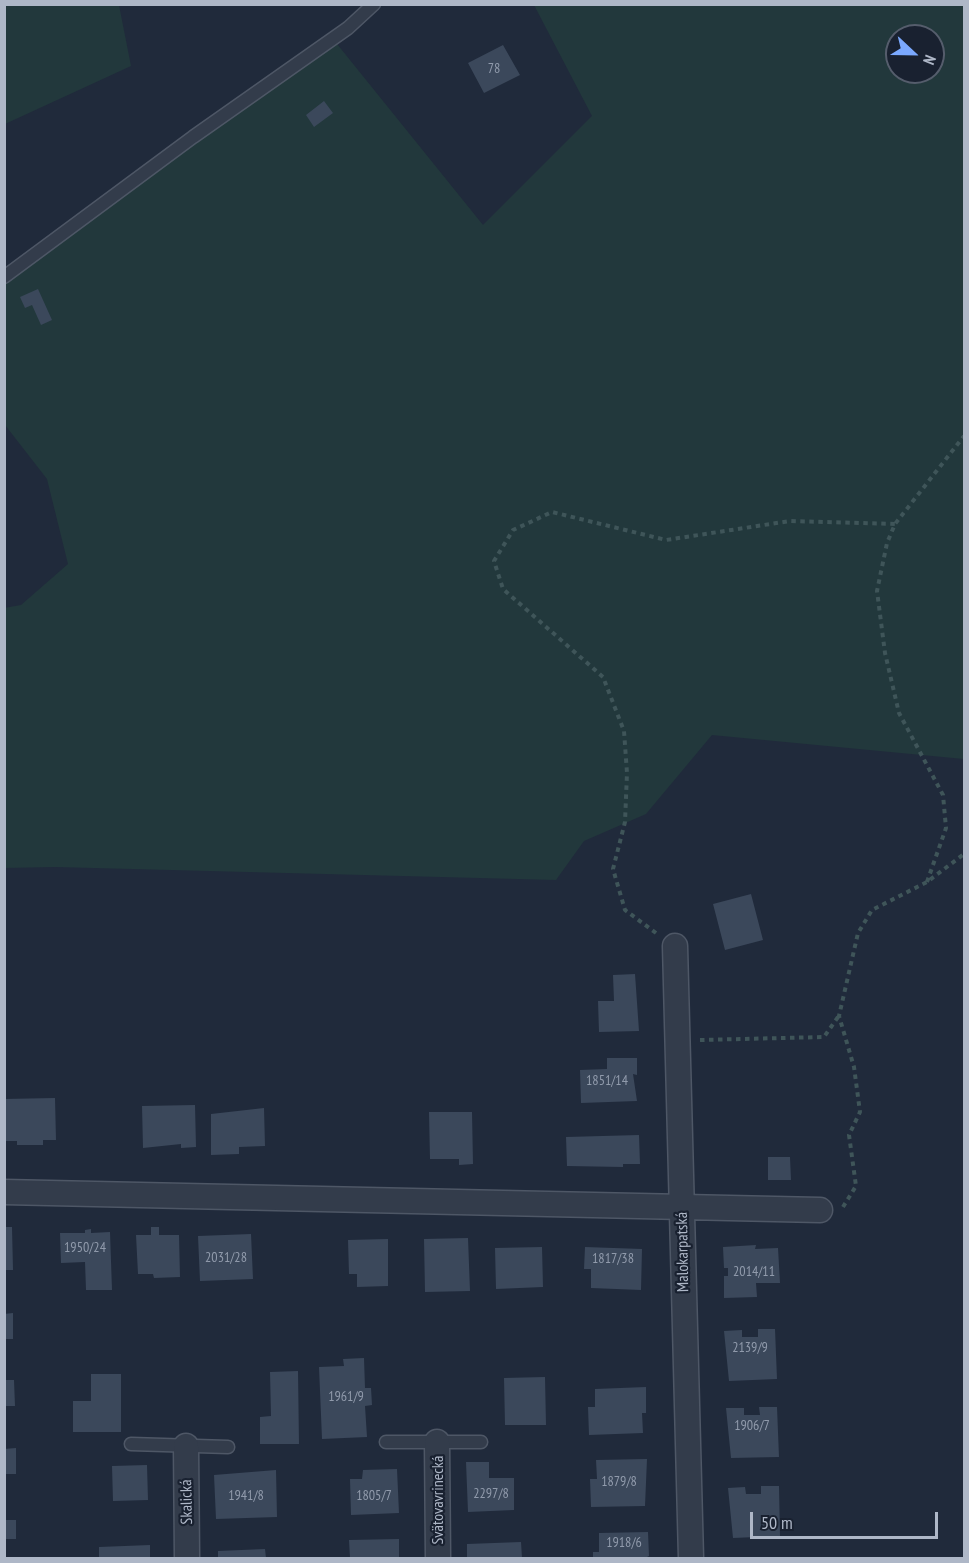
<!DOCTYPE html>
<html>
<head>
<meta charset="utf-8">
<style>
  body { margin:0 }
  #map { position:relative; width:969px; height:1563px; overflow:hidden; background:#202a3b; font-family:"PT Sans Narrow",sans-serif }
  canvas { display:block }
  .frame { position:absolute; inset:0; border:6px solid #aeb7c7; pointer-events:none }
  .north { position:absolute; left:885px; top:24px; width:60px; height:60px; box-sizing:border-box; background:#192130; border:2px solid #555d6c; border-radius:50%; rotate:112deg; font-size:16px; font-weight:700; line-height:24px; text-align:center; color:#aeb7c7 }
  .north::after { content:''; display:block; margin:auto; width:21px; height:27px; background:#7ba9ff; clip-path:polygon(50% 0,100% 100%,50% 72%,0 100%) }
  .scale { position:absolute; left:750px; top:1512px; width:188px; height:27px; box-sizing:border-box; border:3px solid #aeb7c7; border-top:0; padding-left:8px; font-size:18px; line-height:21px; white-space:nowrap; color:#aeb7c7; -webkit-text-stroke:4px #192130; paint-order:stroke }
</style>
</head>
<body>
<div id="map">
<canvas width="969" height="1563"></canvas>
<div class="frame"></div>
<div class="north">N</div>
<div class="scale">50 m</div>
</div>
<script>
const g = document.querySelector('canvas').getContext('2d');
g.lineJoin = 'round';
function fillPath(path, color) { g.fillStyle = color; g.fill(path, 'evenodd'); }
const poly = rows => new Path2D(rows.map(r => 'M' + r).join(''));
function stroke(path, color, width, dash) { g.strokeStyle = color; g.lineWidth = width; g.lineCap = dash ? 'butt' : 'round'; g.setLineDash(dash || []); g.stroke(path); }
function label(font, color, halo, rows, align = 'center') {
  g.font = font + ' "PT Sans Narrow",sans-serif'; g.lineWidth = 4.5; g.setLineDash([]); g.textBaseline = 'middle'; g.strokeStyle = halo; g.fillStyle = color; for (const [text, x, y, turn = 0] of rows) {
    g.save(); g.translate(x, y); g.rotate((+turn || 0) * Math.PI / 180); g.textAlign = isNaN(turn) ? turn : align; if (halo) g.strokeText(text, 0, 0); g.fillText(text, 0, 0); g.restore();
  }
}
const green = poly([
  [4,5,119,5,131,66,5,124],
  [534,5,964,5,964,759,712,735,646,814,584,841,556,880,55,867,5,868,4,608,21,605,68,564,47,479,5,425,5,277,333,39,483,225,592,116],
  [897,36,933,36,933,72,897,72]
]);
const building = poly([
  [503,45,520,75,484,93,468,63],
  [324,101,333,113,314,127,306,115],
  [38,289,52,320,41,325,32,305,25,308,20,297],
  [751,894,763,940,725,950,713,904],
  [635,974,639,1031,599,1032,598,1001,614,1001,613,975],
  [607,1058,637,1058,637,1075,633,1074,637,1101,581,1103,580,1070,607,1069],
  [55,1098,56,1140,43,1140,43,1145,17,1145,17,1141,4,1141,4,1099],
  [195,1105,196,1147,181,1148,181,1144,143,1148,142,1106],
  [264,1108,265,1146,239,1147,239,1154,211,1155,211,1114],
  [429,1112,472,1112,473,1164,459,1165,459,1159,430,1159],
  [639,1135,640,1164,623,1164,623,1167,567,1166,566,1137],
  [768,1157,790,1157,791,1180,768,1180],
  [4,1227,12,1227,13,1270,4,1270],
  [151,1227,159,1227,159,1235,179,1235,180,1277,154,1278,153,1274,138,1274,136,1235,151,1235],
  [91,1229,91,1233,110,1232,112,1290,86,1290,85,1262,61,1263,60,1233,85,1233,85,1230],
  [251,1234,253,1279,200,1281,198,1236],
  [468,1238,470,1291,425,1292,424,1239],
  [388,1239,388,1286,357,1287,357,1274,349,1274,348,1240],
  [756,1245,755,1249,778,1248,780,1283,756,1283,757,1297,724,1298,724,1276,728,1276,728,1268,724,1268,723,1247],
  [542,1247,543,1287,496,1289,495,1248],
  [585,1247,642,1249,641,1290,591,1288,591,1269,584,1269],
  [13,1313,13,1339,4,1339,4,1314],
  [758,1329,775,1329,777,1379,729,1381,724,1331,742,1330,742,1337,758,1337],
  [364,1358,365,1388,371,1388,372,1405,365,1406,367,1437,322,1439,319,1367,344,1366,343,1359],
  [298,1371,299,1444,260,1444,260,1417,271,1416,270,1372],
  [91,1374,121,1374,121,1432,73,1432,73,1401,91,1401],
  [545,1377,546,1425,505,1425,504,1378],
  [4,1380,14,1380,15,1406,4,1406],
  [646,1387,646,1413,642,1413,643,1433,589,1435,588,1407,595,1407,595,1389],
  [759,1407,777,1407,779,1457,731,1458,726,1408,744,1408,744,1415,760,1415],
  [16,1448,16,1474,4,1474,4,1449],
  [647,1459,645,1506,591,1507,590,1479,597,1479,596,1460],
  [466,1462,489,1462,489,1478,514,1478,514,1510,468,1512],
  [147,1465,148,1500,113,1501,112,1466],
  [397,1469,399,1513,351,1515,350,1479,362,1479,363,1470],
  [276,1470,277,1517,216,1519,214,1475],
  [761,1486,779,1486,780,1536,733,1538,728,1488,745,1487,746,1494,761,1494],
  [4,1520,16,1520,16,1539,4,1539],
  [648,1532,649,1556,645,1558,593,1558,593,1552,599,1552,599,1533],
  [399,1539,399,1558,350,1558,349,1540],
  [521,1542,522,1558,467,1558,467,1544],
  [150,1545,150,1558,99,1558,99,1547],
  [265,1549,266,1558,218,1558,218,1551]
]);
const path = poly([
  [927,882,946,828,943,795,899,713,885,653,877,591,887,543,895,524,964,436],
  [656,933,625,910,613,869,625,822,627,773,624,731,603,677,503,589,494,561,513,530,552,512,666,540,790,521,895,524],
  [700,1040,824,1037,838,1017],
  [843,1207,856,1186,849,1135,860,1112,854,1067,839,1016,858,933,872,910,927,882,964,854]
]);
const service = poly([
  [4,277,193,137,348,28,374,4],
  [386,1442,481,1442],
  [131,1444,228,1447]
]);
const minor = poly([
  [675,946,691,1558],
  [4,1192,820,1210],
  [437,1442,438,1558],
  [186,1446,187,1558]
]);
const numberNames = [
  ["78",494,69],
  ["1851/14",607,1081],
  ["1950/24",85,1248],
  ["2031/28",226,1258],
  ["1817/38",613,1259],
  ["2014/11",754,1272],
  ["2139/9",750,1348],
  ["1961/9",346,1397],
  ["1906/7",752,1426],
  ["1879/8",619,1482],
  ["2297/8",491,1494],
  ["1941/8",246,1496],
  ["1805/7",374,1496],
  ["1918/6",624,1543]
];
const streetNames = [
  ["Malokarpatská",683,1252,-91],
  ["Svätovavrinecká",438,1500,-90],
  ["Skalická",187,1502,-91]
];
fillPath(green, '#22383c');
fillPath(building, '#3b485b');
stroke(service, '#4e5766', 15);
stroke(minor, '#4e5766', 27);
stroke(path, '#3f5559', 4, [4.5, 4.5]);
stroke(service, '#333c4b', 12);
stroke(minor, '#333c4b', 24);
label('14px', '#919bac', null, numberNames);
label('16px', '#aeb7c7', '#192130', streetNames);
</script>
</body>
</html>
